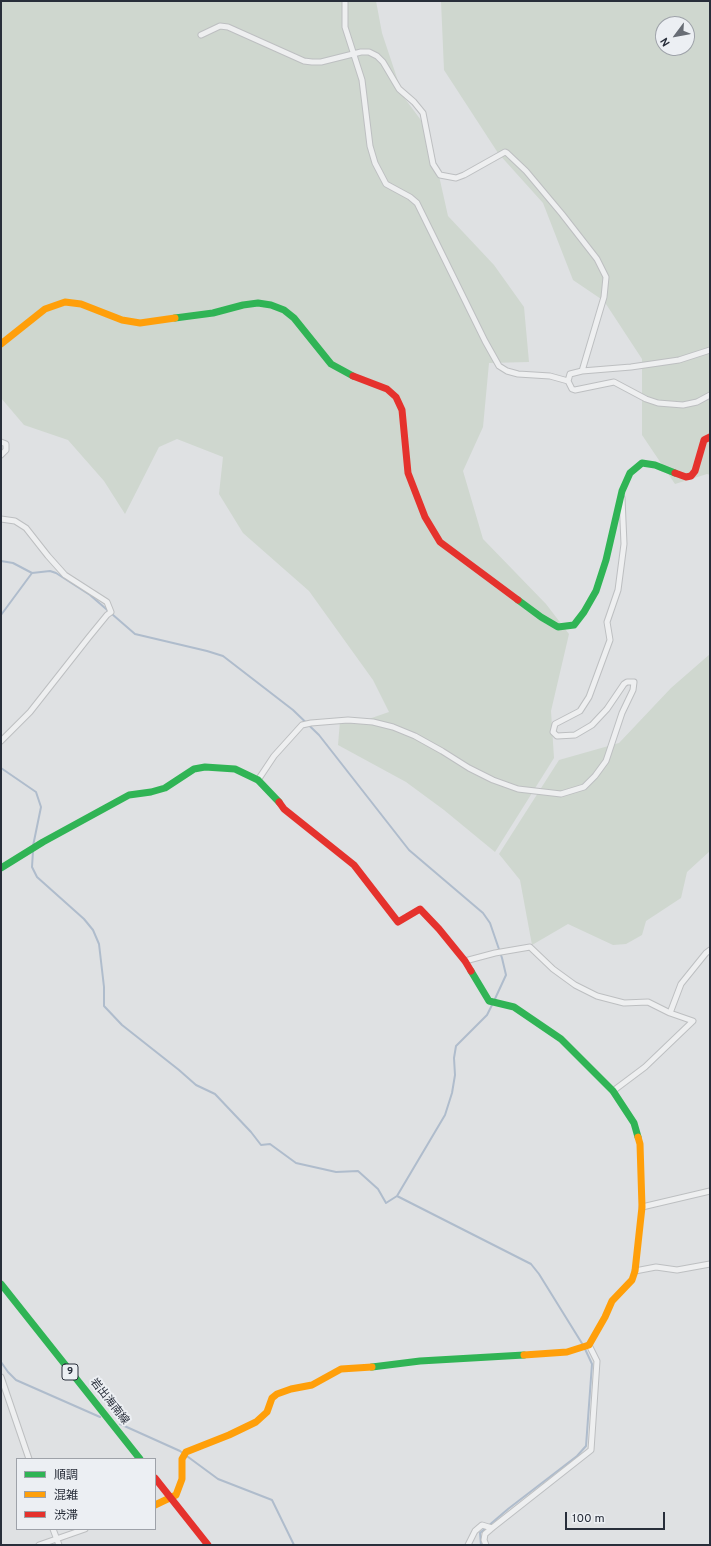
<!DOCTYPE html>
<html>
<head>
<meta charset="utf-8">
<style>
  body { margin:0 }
  #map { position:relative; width:711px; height:1546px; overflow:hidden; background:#dfe1e3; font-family:Overpass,"Noto Sans JP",sans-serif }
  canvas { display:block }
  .frame { position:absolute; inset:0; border:2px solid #282e3a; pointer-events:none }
  .legend { position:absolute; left:16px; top:1458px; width:140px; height:72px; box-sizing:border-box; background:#eceff3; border:1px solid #9ea2a9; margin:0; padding:5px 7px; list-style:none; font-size:12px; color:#282e3a }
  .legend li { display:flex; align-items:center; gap:8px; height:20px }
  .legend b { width:20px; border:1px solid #9ea2a9 }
  .north { position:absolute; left:655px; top:16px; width:40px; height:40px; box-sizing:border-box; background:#eceff3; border:1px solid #9ea2a9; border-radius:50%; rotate:238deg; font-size:11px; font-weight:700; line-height:16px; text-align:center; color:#282e3a }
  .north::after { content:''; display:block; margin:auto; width:14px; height:18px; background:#686d75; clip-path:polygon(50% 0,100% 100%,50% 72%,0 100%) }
  .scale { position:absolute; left:565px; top:1512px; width:100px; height:18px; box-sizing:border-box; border:2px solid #282e3a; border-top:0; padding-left:5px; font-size:12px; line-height:14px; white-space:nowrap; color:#282e3a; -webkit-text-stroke:3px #eceff3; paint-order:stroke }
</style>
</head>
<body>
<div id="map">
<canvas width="711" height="1546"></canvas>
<div class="frame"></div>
<ul class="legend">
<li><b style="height:5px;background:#30b455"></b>順調</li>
<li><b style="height:5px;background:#ff9f0a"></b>混雑</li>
<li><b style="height:5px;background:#e5322d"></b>渋滞</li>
</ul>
<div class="north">N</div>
<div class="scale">100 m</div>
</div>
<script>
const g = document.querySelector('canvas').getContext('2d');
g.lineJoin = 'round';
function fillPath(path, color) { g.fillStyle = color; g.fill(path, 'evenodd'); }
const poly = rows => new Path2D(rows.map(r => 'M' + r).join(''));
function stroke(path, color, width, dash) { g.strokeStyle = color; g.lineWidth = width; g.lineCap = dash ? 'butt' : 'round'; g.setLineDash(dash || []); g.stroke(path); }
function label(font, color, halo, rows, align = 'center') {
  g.font = font + ' Overpass,"Noto Sans JP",sans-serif'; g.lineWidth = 4; g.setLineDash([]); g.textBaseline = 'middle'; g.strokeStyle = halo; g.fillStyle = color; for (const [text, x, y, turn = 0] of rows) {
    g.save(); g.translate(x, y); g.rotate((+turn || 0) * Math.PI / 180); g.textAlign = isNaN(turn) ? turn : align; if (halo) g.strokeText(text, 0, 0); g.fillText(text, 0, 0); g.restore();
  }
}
const green = poly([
  [1,1,376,1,382,33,403,96,429,131,448,216,494,265,524,307,529,362,489,363,483,427,463,471,483,539,546,604,569,634,551,711,554,758,495,852,444,810,406,782,338,745,340,721,360,722,389,712,373,680,309,591,243,533,219,494,223,457,177,439,159,447,125,514,104,481,68,440,24,425,1,398],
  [441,1,710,1,710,475,707,474,675,484,642,435,642,359,604,301,573,280,543,203,498,153,444,70],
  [663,24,687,24,687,48,663,48],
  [710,654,710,851,687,872,681,898,646,921,642,935,626,944,613,945,568,924,532,945,520,880,499,854,559,760,619,743,671,688]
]);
const stream = poly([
  [1,561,13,563,32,573,50,571,56,573,90,595,135,634,207,651,223,656,293,710,319,735,409,850,483,913,490,923,502,958,506,975,494,1001],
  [1,615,32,573],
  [1,768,36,792,41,807,33,846],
  [33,851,32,867,37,877,84,919,93,930,99,944,104,987,104,1006,122,1025,179,1070,196,1085,215,1094,251,1132,261,1145,270,1144,296,1163,336,1172,358,1171,378,1189,386,1203,397,1196,445,1115,452,1093,455,1075,454,1058,456,1046,487,1015,492,1005],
  [397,1196,531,1264,539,1274,583,1345],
  [1,1362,8,1372,16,1380,100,1417],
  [120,1424,180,1451,218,1479,272,1500,294,1545],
  [481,1545,480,1533,508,1509,577,1456,586,1446,592,1364,585,1349]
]);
const street = poly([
  [345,1,345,27,362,80,370,146,375,163,386,184,410,197,417,203,485,341,499,366,507,371,518,374,550,376,568,381,572,389,575,390,614,382,646,399,658,403,683,405,697,402,710,395],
  [201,35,220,26,228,27,304,61,312,62,321,62,361,52,369,52,377,56,383,62,399,89,414,102,423,113,433,164,440,175,456,178,464,175,505,152,507,153,526,171,562,214,597,259,606,277,604,297,582,371],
  [568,381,570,374,582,371,631,367,679,360,710,350],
  [1,442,6,444,6,450,1,455],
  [1,519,15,521,26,528,48,556,65,575,107,602,111,612,107,615,89,637,30,712,1,741],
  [258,780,274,756,302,725,311,723,348,720,373,722,393,727,415,736,442,751,469,768,493,780,518,789,561,794,584,787,595,776,606,761,622,713,633,690,634,682,627,682,624,684,607,709,592,725,575,735,557,736,553,732,555,724,580,711,589,697,610,640,607,622,618,590,624,544,622,498],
  [465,961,495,953,530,947,553,969,575,985,597,996,624,1003,648,1002,670,1013,693,1021,645,1067,613,1091],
  [670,1013,681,984,706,953,710,950],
  [642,1207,710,1191],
  [635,1271,656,1267,677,1270,710,1264],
  [1,1377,29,1459],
  [53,1529,59,1545],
  [39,1545,85,1529],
  [468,1545,475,1531,482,1525,492,1528],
  [486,1545,484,1540,485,1534,492,1528,591,1450,597,1361,589,1345]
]);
const fast = poly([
  [175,318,213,313,243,305,258,303,271,305,284,310,294,318,331,364,353,376],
  [518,600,541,617,558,627,574,625,584,612,596,591,606,560,622,491,630,473,642,463,655,465,675,473],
  [1,868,43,842,129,795,151,792,165,788,194,769,205,767,235,769,258,780,279,802],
  [471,971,489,1001,514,1007,561,1039,613,1091,634,1123,638,1137],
  [1,1284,140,1459],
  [372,1367,420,1361,524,1355]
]);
const slow = poly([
  [1,344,45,309,65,302,81,304,122,320,140,323,175,318],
  [524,1355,567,1352,589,1345,605,1317,612,1301,632,1280,635,1271,642,1207,640,1144,638,1137],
  [155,1505,176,1495,182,1479,182,1459,186,1452,229,1435,256,1422,267,1412,272,1398,277,1394,291,1389,312,1385,341,1369,372,1367]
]);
const jam = poly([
  [353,376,387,389,396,397,402,410,408,473,425,517,440,542,518,600],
  [675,473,686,477,691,476,695,471,704,440,710,437],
  [279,802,284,809,354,865,398,922,420,909,439,929,465,961,471,971],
  [155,1478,208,1545]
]);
const shields = [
  [70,1372,16]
];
const shieldNames = [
  ["9",70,1372]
];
const streetNames = [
  ["岩出海南線",109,1402,52]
];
fillPath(green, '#cfd7cf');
stroke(stream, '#afbccc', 2);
stroke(street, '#bdbfc1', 7);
stroke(street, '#eeeff0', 5);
stroke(fast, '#30b455', 7);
stroke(slow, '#ff9f0a', 7);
stroke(jam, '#e5322d', 7);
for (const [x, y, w] of shields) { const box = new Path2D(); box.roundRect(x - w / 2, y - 8, w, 16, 3); g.fillStyle = '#eceff3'; g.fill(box); stroke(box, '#282e3a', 1); }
label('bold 10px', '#282e3a', null, shieldNames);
label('11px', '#282e3a', '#eceff3', streetNames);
</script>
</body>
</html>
